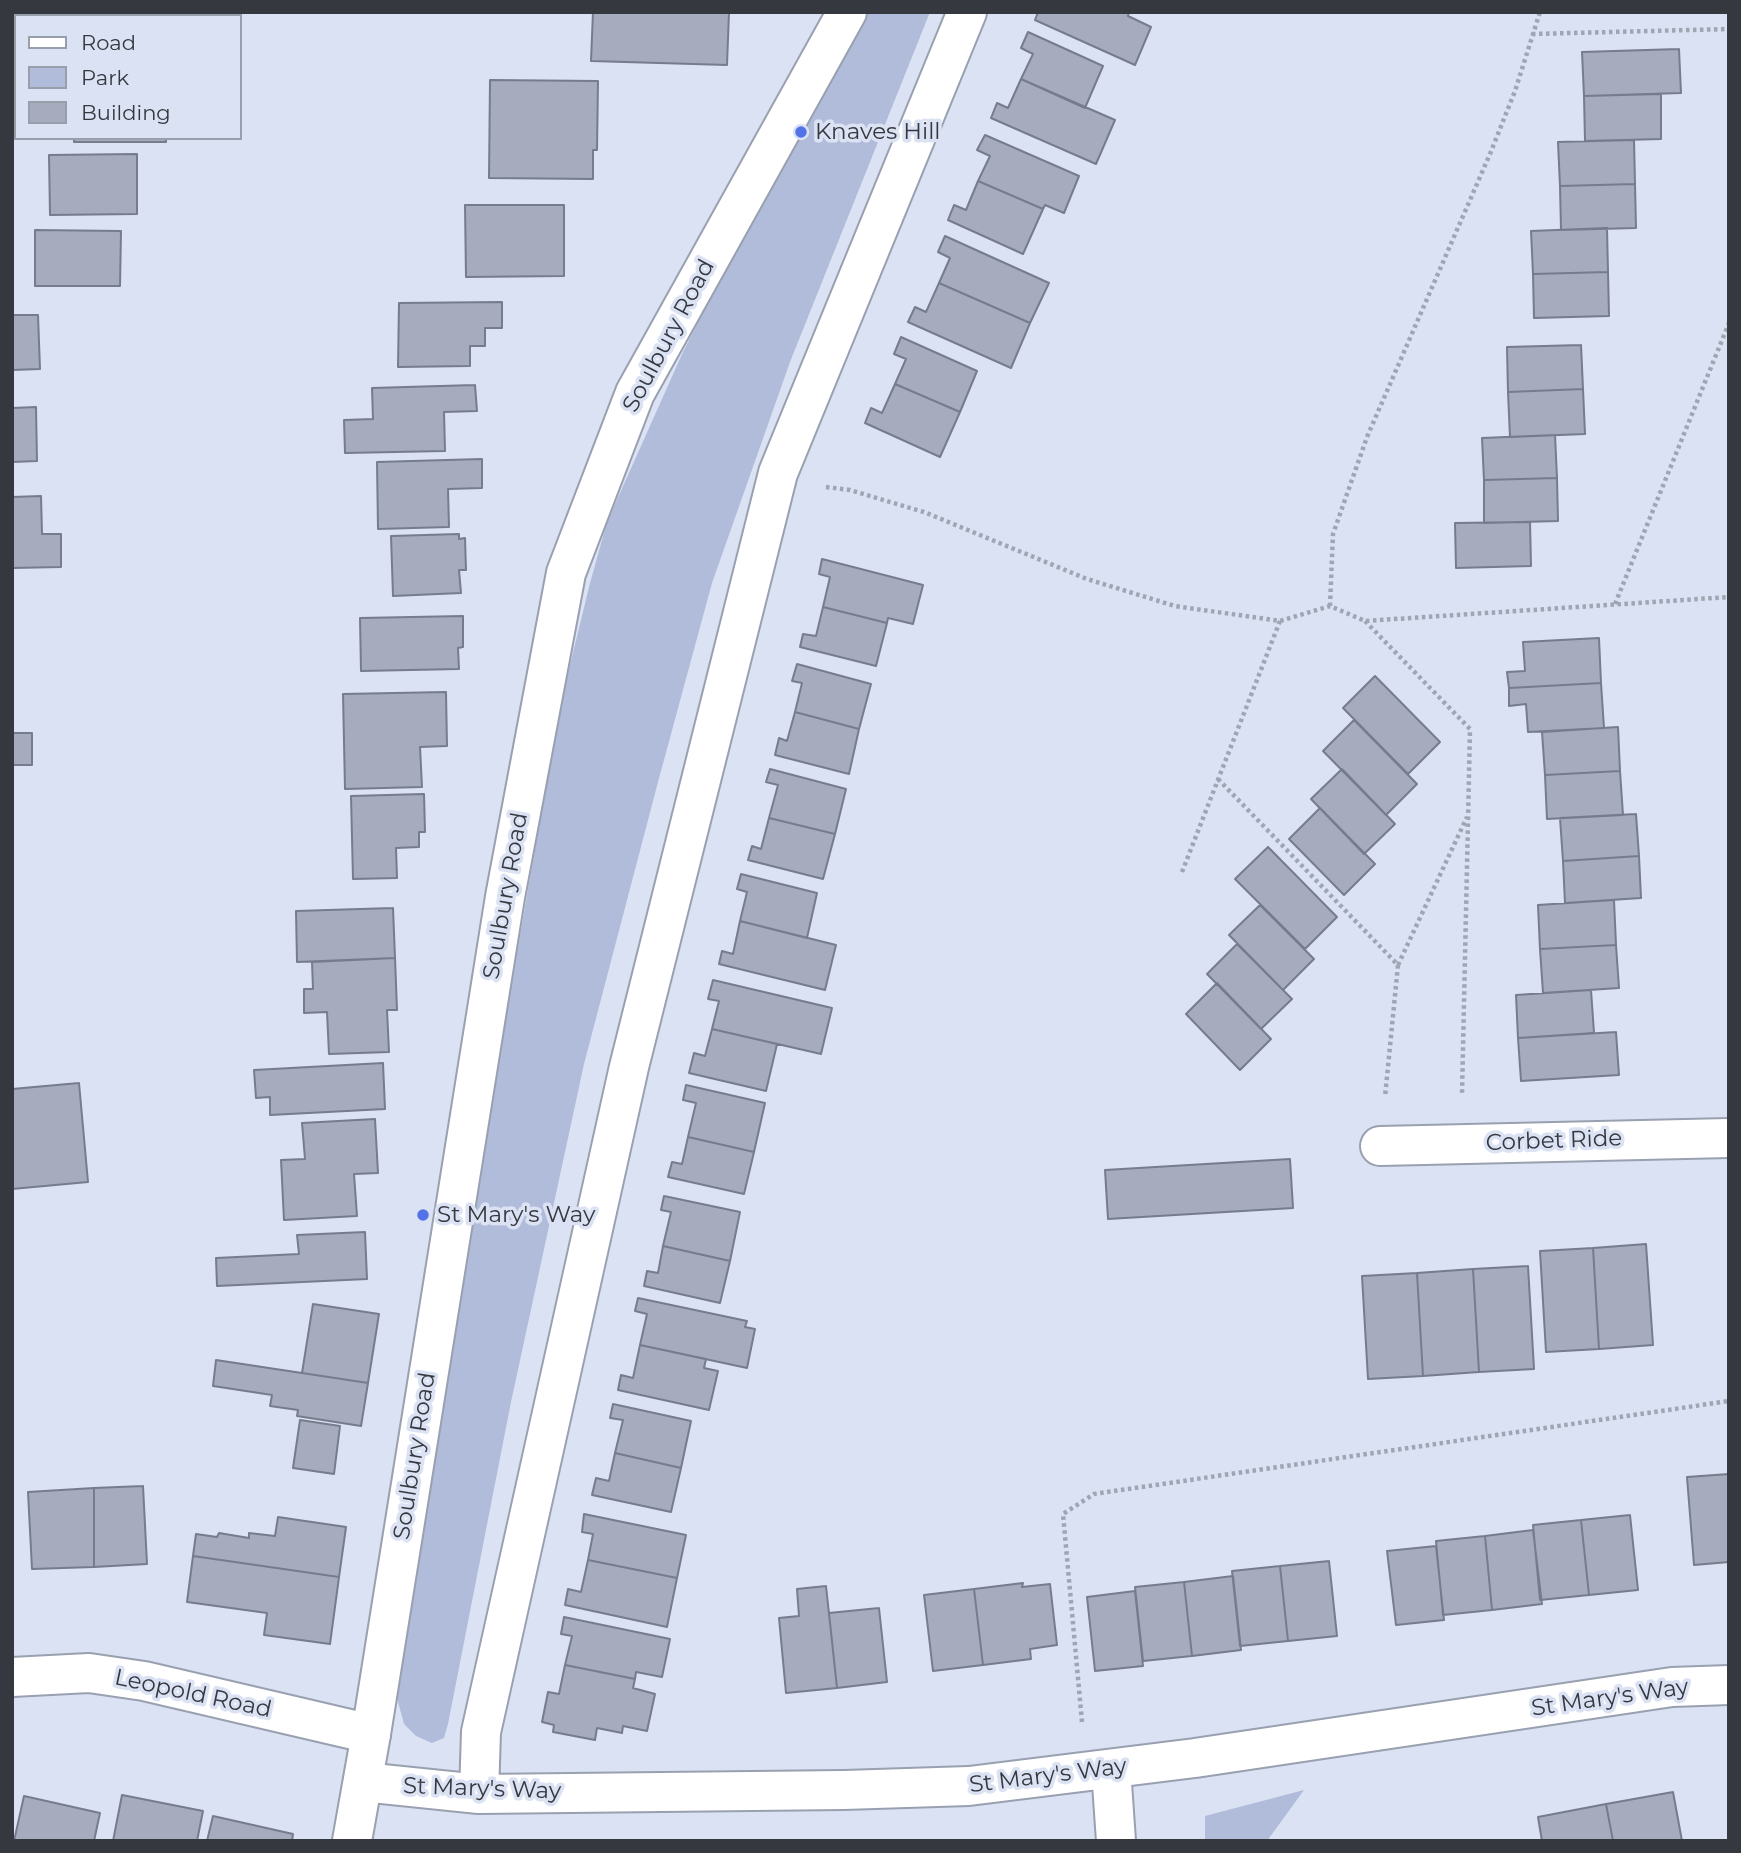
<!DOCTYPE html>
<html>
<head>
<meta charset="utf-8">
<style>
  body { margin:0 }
  #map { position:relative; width:1741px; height:1853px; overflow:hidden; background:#dbe2f3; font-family:Montserrat,sans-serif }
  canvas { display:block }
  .frame { position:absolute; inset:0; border:14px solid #36383f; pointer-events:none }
  .legend { position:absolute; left:14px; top:14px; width:228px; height:126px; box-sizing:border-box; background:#dbe2f3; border:2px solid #999eab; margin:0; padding:9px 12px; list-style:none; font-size:21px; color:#36383f }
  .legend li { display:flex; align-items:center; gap:14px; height:35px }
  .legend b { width:35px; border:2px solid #999eab }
</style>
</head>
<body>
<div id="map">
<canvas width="1741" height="1853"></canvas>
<div class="frame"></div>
<ul class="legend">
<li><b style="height:9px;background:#fff"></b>Road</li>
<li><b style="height:19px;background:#b0bcda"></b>Park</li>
<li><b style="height:19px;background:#a6acbd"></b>Building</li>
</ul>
</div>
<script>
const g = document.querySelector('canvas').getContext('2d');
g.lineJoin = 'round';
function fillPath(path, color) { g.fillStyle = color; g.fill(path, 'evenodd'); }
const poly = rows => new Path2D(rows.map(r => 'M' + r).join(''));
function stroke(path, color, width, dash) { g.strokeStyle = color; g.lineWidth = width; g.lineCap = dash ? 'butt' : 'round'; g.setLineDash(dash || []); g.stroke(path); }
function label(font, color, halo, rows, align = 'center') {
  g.font = font + ' Montserrat,sans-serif'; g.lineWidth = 7; g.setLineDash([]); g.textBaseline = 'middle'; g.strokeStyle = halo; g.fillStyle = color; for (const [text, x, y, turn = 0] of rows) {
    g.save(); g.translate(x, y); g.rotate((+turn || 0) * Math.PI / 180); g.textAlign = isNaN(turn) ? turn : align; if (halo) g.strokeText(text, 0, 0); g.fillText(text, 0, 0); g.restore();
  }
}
const green = poly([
  [863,12,930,12,790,362,712,583,658,782,584,1064,511,1402,448,1724,444,1738,432,1743,416,1736,404,1724,397,1698,509,999,560,706,590,583,607,522,683,352,745,229],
  [1304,1790,1267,1841,1205,1841,1205,1816]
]);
const building = poly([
  [77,12,176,12,176,16,77,16,77,12],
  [593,12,729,12,727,65,591,61,593,12],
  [1038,12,1129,12,1128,16,1151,27,1135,65,1035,20,1038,12],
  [1028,32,1103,66,1085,108,1021,79,1033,54,1021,48,1028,32],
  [1679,49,1681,93,1584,96,1582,52,1679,49],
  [1021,79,1115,120,1096,164,991,118,997,103,1008,108,1021,79],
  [490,80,598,81,597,150,593,150,593,179,489,178,490,80],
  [1661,94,1661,139,1585,141,1584,96,1661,94],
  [985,135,1079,176,1064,213,1045,205,1043,209,978,181,990,156,977,150,985,135],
  [74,138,166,138,166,142,74,142,74,138],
  [1634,140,1635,184,1560,186,1558,142,1634,140],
  [137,154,137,214,50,215,49,155,137,154],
  [978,181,1043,209,1023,254,948,220,954,205,966,210,978,181],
  [1635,184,1636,228,1561,230,1560,186,1635,184],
  [465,205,564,205,564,276,466,277,465,205],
  [1607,228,1608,272,1533,274,1531,231,1607,228],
  [35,230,121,231,120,286,35,286,35,230],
  [945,236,1049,283,1030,323,939,283,950,258,938,252,945,236],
  [1608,272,1609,316,1534,318,1533,274,1608,272],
  [939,283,1030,323,1011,368,908,322,915,307,926,312,939,283],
  [502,302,502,328,485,328,485,346,470,346,470,366,398,367,399,303,502,302],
  [12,315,38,315,40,369,12,370,12,315],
  [901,337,977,371,960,412,895,384,906,359,894,354,901,337],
  [1581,345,1583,389,1508,392,1507,347,1581,345],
  [895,384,960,412,940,457,865,423,871,408,882,413,895,384],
  [475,385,477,411,444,412,445,451,345,453,344,420,373,419,372,388,475,385],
  [1583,389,1585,434,1510,437,1508,392,1583,389],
  [36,407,37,461,12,462,12,408,36,407],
  [1555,435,1557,478,1484,480,1482,438,1555,435],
  [482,459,482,488,448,489,449,527,378,529,377,462,482,459],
  [1557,478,1558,521,1484,523,1484,480,1557,478],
  [41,496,42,534,61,534,61,567,12,568,12,497,41,496],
  [1530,522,1531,566,1456,568,1455,523,1530,522],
  [459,534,459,539,465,538,466,570,459,570,461,593,393,596,391,536,459,534],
  [822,559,923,585,913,624,888,618,887,623,823,607,830,577,819,574,822,559],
  [823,607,887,623,876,666,800,647,803,634,816,636,823,607],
  [463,616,463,647,458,648,459,669,361,671,360,618,463,616],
  [1599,638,1601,683,1509,688,1507,672,1525,671,1523,642,1599,638],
  [797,664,871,684,859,729,795,712,802,683,792,681,797,664],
  [1375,676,1440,742,1408,774,1343,708,1375,676],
  [1601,683,1604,728,1528,732,1526,704,1509,706,1509,688,1601,683],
  [446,692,447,746,420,747,422,787,345,789,343,694,446,692],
  [795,712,859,729,849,774,775,755,779,738,787,741,795,712],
  [1354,720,1417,784,1386,815,1323,751,1354,720],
  [1618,727,1620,771,1545,775,1542,732,1618,727],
  [12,733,32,733,32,765,12,765,12,733],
  [770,769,846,789,835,834,769,818,778,785,766,782,770,769],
  [1342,769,1395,824,1364,854,1311,799,1342,769],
  [1620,771,1623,815,1547,819,1545,775,1620,771],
  [424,794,425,832,419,832,419,847,396,848,397,878,353,879,351,796,424,794],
  [1320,808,1375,864,1344,895,1289,839,1320,808],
  [1636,814,1639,856,1563,861,1560,818,1636,814],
  [769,818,835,834,823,879,748,860,752,846,761,849,769,818],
  [1268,847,1337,917,1305,949,1235,879,1268,847],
  [1639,856,1641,898,1565,903,1563,861,1639,856],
  [741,874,817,893,807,938,740,921,747,892,737,889,741,874],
  [1614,900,1616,945,1540,949,1538,905,1614,900],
  [1260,905,1314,959,1283,990,1229,935,1260,905],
  [393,908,395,958,297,962,296,911,393,908],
  [740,921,836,945,825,990,719,964,722,951,733,954,740,921],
  [1237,944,1292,999,1261,1029,1207,974,1237,944],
  [1616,945,1619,988,1543,993,1540,949,1616,945],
  [395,958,397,1010,387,1010,389,1052,329,1054,327,1012,304,1013,304,989,313,989,312,962,395,958],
  [713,980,832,1008,821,1054,712,1029,719,1001,708,999,713,980],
  [1217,983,1271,1039,1240,1070,1186,1014,1217,983],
  [1591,990,1594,1033,1518,1038,1516,995,1591,990],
  [712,1029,777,1044,766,1091,689,1073,694,1053,705,1056,712,1029],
  [1616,1032,1619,1075,1521,1081,1518,1038,1616,1032],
  [383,1063,385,1109,270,1115,270,1097,256,1098,254,1070,383,1063],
  [79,1083,88,1182,12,1189,12,1089,79,1083],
  [686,1085,765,1103,754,1152,688,1137,696,1103,683,1100,686,1085],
  [375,1119,378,1173,354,1174,357,1216,284,1220,281,1160,305,1159,302,1123,375,1119],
  [688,1137,754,1152,744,1194,668,1177,672,1162,682,1164,688,1137],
  [1290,1159,1293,1208,1108,1219,1105,1170,1290,1159],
  [664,1196,740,1212,730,1261,663,1246,671,1212,661,1210,664,1196],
  [365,1232,367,1279,217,1286,216,1258,299,1254,297,1235,365,1232],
  [1646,1244,1653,1345,1599,1349,1593,1248,1646,1244],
  [663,1246,730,1261,720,1303,644,1286,647,1271,658,1273,663,1246],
  [1593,1248,1599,1349,1546,1352,1540,1251,1593,1248],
  [1528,1266,1534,1369,1479,1372,1473,1269,1528,1266],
  [1473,1269,1479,1372,1423,1376,1417,1273,1473,1269],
  [1417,1273,1423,1376,1368,1379,1362,1276,1417,1273],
  [638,1298,747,1321,745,1327,755,1329,747,1368,640,1345,647,1314,635,1311,638,1298],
  [313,1304,379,1314,368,1383,302,1373,313,1304],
  [640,1345,706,1359,704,1368,718,1371,709,1410,618,1390,621,1375,633,1378,640,1345],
  [216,1360,368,1383,361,1426,297,1416,298,1410,270,1406,272,1395,213,1386,216,1360],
  [613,1404,691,1421,681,1468,615,1453,623,1420,610,1418,613,1404],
  [300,1420,340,1426,334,1474,293,1468,300,1420],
  [615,1453,681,1468,671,1512,592,1495,596,1478,609,1481,615,1453],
  [1729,1474,1729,1562,1694,1565,1687,1477,1729,1474],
  [143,1486,147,1564,94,1567,94,1488,143,1486],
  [94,1488,94,1567,32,1569,28,1492,94,1488],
  [584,1514,686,1535,677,1578,588,1560,593,1534,582,1532,584,1514],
  [1630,1515,1638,1590,1589,1595,1581,1520,1630,1515],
  [278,1517,346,1527,339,1577,193,1556,196,1534,217,1537,219,1533,249,1538,249,1533,275,1536,278,1517],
  [1581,1520,1589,1595,1540,1600,1533,1525,1581,1520],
  [1533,1530,1542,1604,1492,1610,1485,1536,1533,1530],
  [1485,1536,1492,1610,1443,1615,1436,1541,1485,1536],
  [1436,1546,1444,1620,1396,1625,1387,1551,1436,1546],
  [193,1556,339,1577,330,1644,264,1635,267,1613,187,1602,193,1556],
  [588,1560,677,1578,667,1627,565,1605,568,1589,581,1592,588,1560],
  [1329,1561,1337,1636,1288,1641,1280,1566,1329,1561],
  [1280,1566,1288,1641,1240,1646,1232,1571,1280,1566],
  [1233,1576,1241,1650,1192,1656,1184,1582,1233,1576],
  [1184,1582,1192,1656,1143,1661,1135,1587,1184,1582],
  [1023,1583,1022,1587,1050,1584,1057,1645,1030,1649,1031,1659,983,1665,974,1589,1023,1583],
  [826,1586,837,1688,786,1693,779,1618,799,1616,797,1589,826,1586],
  [974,1589,983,1665,933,1671,924,1595,974,1589],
  [1135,1591,1143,1666,1095,1671,1087,1597,1135,1591],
  [879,1608,887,1682,837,1688,829,1613,879,1608],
  [564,1617,670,1639,662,1677,636,1672,635,1679,565,1665,572,1636,561,1634,564,1617],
  [565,1665,635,1679,633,1688,655,1694,647,1731,623,1726,622,1733,597,1728,595,1740,553,1732,554,1725,542,1722,548,1692,559,1694,565,1665],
  [1673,1792,1682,1841,1613,1841,1606,1804,1673,1792],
  [122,1795,203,1811,197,1841,113,1841,122,1795],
  [24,1796,100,1813,94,1841,14,1841,24,1796],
  [1606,1804,1613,1841,1542,1841,1538,1817,1606,1804],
  [213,1816,293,1834,292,1841,207,1841,213,1816]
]);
const path = poly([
  [1532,34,1729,29],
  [826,487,850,490,924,512,1087,579,1175,606,1280,621,1330,606,1365,621,1729,597],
  [1615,604,1729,323],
  [1330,606,1333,534,1367,437,1490,154,1515,91,1540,12],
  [1365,621,1470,729,1462,1094],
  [1218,779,1398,965,1385,1097],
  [1182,872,1280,621],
  [1398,965,1467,817],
  [1082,1722,1063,1514,1094,1494,1729,1401]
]);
const minor = poly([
  [1380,1146,1729,1138],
  [12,1677,89,1673,144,1681,371,1734],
  [1111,1769,1116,1841],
  [363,1782,479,1794,844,1790,969,1786,1195,1758,1672,1687,1729,1685],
  [479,1794,481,1732,629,1067,778,473,967,12]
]);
const tertiary = poly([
  [352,1841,371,1734,505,897,566,573,635,393,847,12]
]);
const markers = [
  [801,132,7,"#5372e7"],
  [423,1215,7,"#5372e7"]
];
const poiNames = [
  ["Knaves Hill",815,132],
  ["St Mary's Way",437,1215]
];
const streetNames = [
  ["Soulbury Road",669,336,-62],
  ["Soulbury Road",506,896,-80],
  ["Corbet Ride",1554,1141,-2],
  ["Soulbury Road",415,1456,-81],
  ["Leopold Road",193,1694,12],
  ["St Mary's Way",1610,1698,-8],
  ["St Mary's Way",1048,1776,-7],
  ["St Mary's Way",482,1789,2]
];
fillPath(green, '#b0bcda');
fillPath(building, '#a6acbd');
stroke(building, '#767c8c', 2);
stroke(minor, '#99a0b0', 42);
stroke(tertiary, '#99a0b0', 42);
stroke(path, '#9fa5b2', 4.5, [3.5, 3.5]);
stroke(minor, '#fff', 38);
stroke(tertiary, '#fff', 38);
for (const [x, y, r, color] of markers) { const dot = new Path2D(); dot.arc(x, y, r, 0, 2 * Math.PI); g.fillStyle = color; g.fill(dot); stroke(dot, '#dbe2f3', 2.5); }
label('23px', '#36383f', '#dbe2f3', poiNames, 'left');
label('23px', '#36383f', '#dbe2f3', streetNames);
</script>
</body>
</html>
